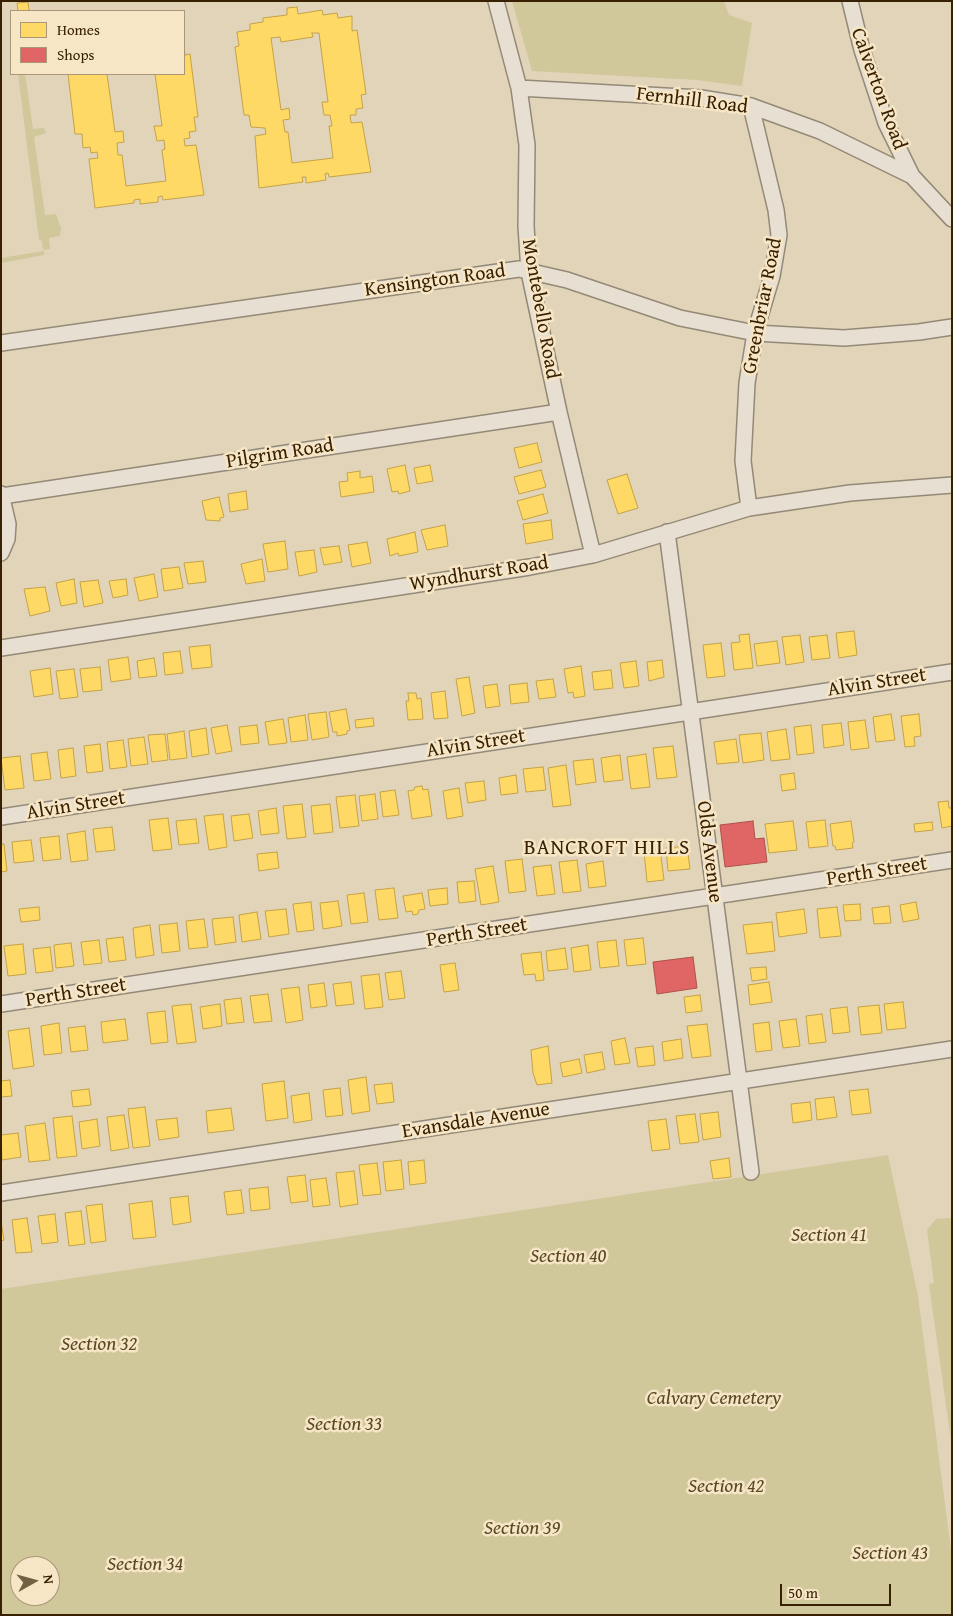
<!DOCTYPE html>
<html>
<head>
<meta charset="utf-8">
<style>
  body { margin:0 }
  #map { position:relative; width:953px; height:1616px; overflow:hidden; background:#e2d4b9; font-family:"Gentium Book Plus",serif }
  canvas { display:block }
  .frame { position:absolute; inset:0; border:2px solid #382103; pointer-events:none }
  .legend { position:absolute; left:10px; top:10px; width:175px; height:65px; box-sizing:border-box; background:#f7e6c6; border:1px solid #ab9778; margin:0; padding:6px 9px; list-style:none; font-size:15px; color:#382103 }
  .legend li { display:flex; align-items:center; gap:10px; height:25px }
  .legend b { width:25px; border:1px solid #ab9778 }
  .north { position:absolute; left:10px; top:1556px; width:50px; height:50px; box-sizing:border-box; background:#f7e6c6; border:1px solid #ab9778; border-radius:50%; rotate:83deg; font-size:14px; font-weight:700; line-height:20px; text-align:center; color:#382103 }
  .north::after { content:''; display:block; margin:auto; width:18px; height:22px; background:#746043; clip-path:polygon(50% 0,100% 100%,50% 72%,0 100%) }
  .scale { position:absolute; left:780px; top:1584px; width:111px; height:22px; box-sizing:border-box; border:2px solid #382103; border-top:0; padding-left:6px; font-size:15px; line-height:18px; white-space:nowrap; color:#382103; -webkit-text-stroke:4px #f7e6c6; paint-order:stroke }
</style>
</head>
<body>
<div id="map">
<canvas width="953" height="1616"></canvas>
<div class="frame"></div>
<ul class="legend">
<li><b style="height:14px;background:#ffd966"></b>Homes</li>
<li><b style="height:14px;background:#e06666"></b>Shops</li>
</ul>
<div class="north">N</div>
<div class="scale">50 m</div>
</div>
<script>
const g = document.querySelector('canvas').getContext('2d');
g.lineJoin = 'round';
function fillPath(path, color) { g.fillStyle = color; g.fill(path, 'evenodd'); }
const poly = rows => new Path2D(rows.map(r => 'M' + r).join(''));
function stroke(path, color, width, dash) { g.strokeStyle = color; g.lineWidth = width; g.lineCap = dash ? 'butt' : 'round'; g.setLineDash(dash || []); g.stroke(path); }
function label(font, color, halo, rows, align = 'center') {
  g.font = font + ' "Gentium Book Plus",serif'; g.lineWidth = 5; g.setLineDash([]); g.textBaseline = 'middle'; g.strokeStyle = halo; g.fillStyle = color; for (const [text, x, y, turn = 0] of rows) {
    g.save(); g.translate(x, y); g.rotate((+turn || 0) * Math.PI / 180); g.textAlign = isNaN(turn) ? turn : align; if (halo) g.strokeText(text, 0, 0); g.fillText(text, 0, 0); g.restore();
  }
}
const green = poly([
  [512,1,724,1,729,15,752,23,742,86,697,80,532,71],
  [18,74,25,74,33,129,44,128,46,133,34,137,45,215,56,214,61,228,60,236,49,238,50,249,43,250,42,241,39,240],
  [44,251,44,255,1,263,1,258],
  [888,1155,918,1296,952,1558,952,1615,1,1615,1,1289],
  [20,1566,50,1566,50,1596,20,1596],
  [952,1218,952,1448,929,1284,934,1283,927,1230,936,1219]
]);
const homes = poly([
  [28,2,29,10,32,11,18,11,17,3,28,2],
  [297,7,298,14,322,10,323,15,337,13,338,18,352,16,352,31,357,30,366,94,361,95,363,108,356,109,356,115,350,115,351,123,362,122,371,172,329,177,328,173,325,174,326,180,306,183,306,177,302,177,303,182,259,188,255,136,266,134,265,128,251,127,249,115,244,115,235,47,239,46,237,32,250,30,250,24,263,22,263,18,287,15,287,8,297,7],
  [312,33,319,33,328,102,322,102,324,115,330,115,332,126,329,126,333,158,292,163,288,132,285,132,283,120,290,119,289,108,281,110,271,38,280,37,281,42,313,37,312,33],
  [184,44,185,55,190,54,198,117,194,117,196,131,189,132,190,138,184,139,185,146,196,145,204,195,163,200,162,196,158,197,158,202,140,204,140,199,134,200,134,203,95,208,89,159,98,158,97,152,91,153,90,147,83,148,82,134,75,134,68,74,107,74,115,132,123,131,124,142,117,143,118,155,122,155,126,186,166,181,162,150,165,149,164,140,157,141,154,126,162,126,155,74,184,74,184,44],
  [537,443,542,462,519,468,514,448,537,443],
  [405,465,410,491,399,494,398,491,392,492,387,469,405,465],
  [430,465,433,481,417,484,414,468,430,465],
  [541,470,546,487,519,494,514,477,541,470],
  [360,471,360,478,372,476,374,492,341,497,339,482,348,481,347,473,360,471],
  [627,474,638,508,618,514,607,480,627,474],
  [246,491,248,509,230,512,228,494,246,491],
  [543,494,548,513,523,520,517,501,543,494],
  [219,497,224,517,220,518,220,521,206,520,202,501,219,497],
  [551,520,553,539,526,544,523,524,551,520],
  [445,525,448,546,427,550,421,530,445,525],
  [415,532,418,552,399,556,398,553,390,556,387,539,415,532],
  [285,541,288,569,268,572,263,544,285,541],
  [367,542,371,563,352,567,348,545,367,542],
  [339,546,342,562,324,565,320,548,339,546],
  [314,550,317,572,299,576,295,552,314,550],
  [262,559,265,581,246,584,241,564,262,559],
  [203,561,206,582,188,584,184,563,203,561],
  [179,567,183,588,164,591,161,569,179,567],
  [154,574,158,597,139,601,134,578,154,574],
  [74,579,77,603,61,606,56,583,74,579],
  [126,579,128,595,113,598,109,581,126,579],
  [98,580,103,603,84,607,80,582,98,580],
  [45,587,50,611,30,616,24,589,45,587],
  [854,631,857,655,839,658,836,633,854,631],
  [749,634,753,668,734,670,731,643,740,642,739,635,749,634],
  [800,635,804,662,786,665,782,637,800,635],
  [827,635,830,658,812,660,809,637,827,635],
  [777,641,780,663,757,666,754,644,777,641],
  [721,643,725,676,707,678,703,645,721,643],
  [210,645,212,667,192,669,189,647,210,645],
  [180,651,183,673,165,675,163,653,180,651],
  [128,657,131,679,111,682,108,660,128,657],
  [154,658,157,676,139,678,137,661,154,658],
  [662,660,664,677,649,681,647,662,662,660],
  [636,661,639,686,624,688,620,663,636,661],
  [581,666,585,696,574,698,573,692,568,693,564,669,581,666],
  [100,667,102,690,83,692,80,669,100,667],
  [50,668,53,694,34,697,30,671,50,668],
  [74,669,78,697,60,699,56,671,74,669],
  [611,670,613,688,594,690,592,672,611,670],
  [469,677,475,713,462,716,456,679,469,677],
  [553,679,556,697,539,699,536,681,553,679],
  [527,683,529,702,511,704,509,685,527,683],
  [497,684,500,706,486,708,483,686,497,684],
  [445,691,448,718,434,719,431,693,445,691],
  [408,693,416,693,417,699,421,698,423,719,408,720,406,701,409,701,408,693],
  [346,709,350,730,347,731,347,734,337,736,337,732,333,732,329,712,346,709],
  [326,712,329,737,312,740,308,714,326,712],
  [891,714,895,740,876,742,873,717,891,714],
  [919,714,921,736,914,737,915,746,905,747,901,716,919,714],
  [305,715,308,740,291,742,288,718,305,715],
  [373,718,374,726,356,728,355,720,373,718],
  [283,719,287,743,269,745,265,722,283,719],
  [865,720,869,748,851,750,848,722,865,720],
  [841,723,844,745,824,748,822,725,841,723],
  [227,725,232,751,216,754,211,728,227,725],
  [257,725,259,743,241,745,239,727,257,725],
  [811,725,814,753,797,755,794,727,811,725],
  [206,728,209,754,192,757,189,731,206,728],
  [786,729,790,759,771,761,767,732,786,729],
  [184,731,187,758,170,760,167,734,184,731],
  [761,733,764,760,743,763,739,735,761,733],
  [165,734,168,760,152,762,148,735,165,734],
  [144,737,148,764,131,766,128,739,144,737],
  [736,739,739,762,717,764,714,742,736,739],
  [123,740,127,767,110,769,107,742,123,740],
  [100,744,103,771,87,773,84,746,100,744],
  [673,746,677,777,657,779,653,748,673,746],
  [73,748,76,776,61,778,58,750,73,748],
  [47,752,51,779,34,781,31,754,47,752],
  [646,754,650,787,631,789,627,757,646,754],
  [620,755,623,780,604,782,601,758,620,755],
  [20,756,24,788,5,790,1,758,20,756],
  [593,759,596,782,576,785,573,761,593,759],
  [566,765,571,805,553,807,548,768,566,765],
  [543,767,546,790,526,792,523,769,543,767],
  [794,773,796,789,782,791,780,775,794,773],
  [516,775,518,793,501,795,499,778,516,775],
  [484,781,486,800,468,803,465,783,484,781],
  [422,786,423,790,428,789,432,816,412,819,408,791,414,790,415,787,422,786],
  [459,788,463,816,447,819,443,791,459,788],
  [395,790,399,815,383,817,380,792,395,790],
  [375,794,378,819,362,821,359,796,375,794],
  [355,795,359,826,340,828,336,797,355,795],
  [948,801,949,808,952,808,952,826,942,828,938,802,948,801],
  [302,804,306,837,287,839,283,806,302,804],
  [330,804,333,832,314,834,311,806,330,804],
  [276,808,279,833,261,835,258,811,276,808],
  [223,814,227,847,209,850,204,816,223,814],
  [249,814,253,838,234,841,231,816,249,814],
  [168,818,172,849,153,851,149,820,168,818],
  [196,819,199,843,179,845,176,821,196,819],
  [825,820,828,846,809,848,806,822,825,820],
  [793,821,797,850,769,853,765,824,793,821],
  [851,821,854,842,852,843,853,848,836,850,835,846,833,846,830,824,851,821],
  [932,822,933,830,915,832,914,824,932,822],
  [112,827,115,850,96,852,93,829,112,827],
  [85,831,88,860,71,862,67,834,85,831],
  [59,836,61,859,43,861,40,838,59,836],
  [31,840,34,861,14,863,12,842,31,840],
  [1,844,4,844,7,871,1,872,1,844],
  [687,846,690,869,668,871,666,848,687,846],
  [660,849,664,880,647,882,644,851,660,849],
  [277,852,279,868,259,871,257,854,277,852],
  [522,859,526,891,509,893,505,861,522,859],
  [577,860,581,891,563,893,559,862,577,860],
  [603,861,606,886,589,888,586,864,603,861],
  [551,865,555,894,537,896,533,867,551,865],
  [493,866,499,902,481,905,475,869,493,866],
  [474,881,476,901,459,903,457,882,474,881],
  [394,888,398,918,379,920,375,890,394,888],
  [447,888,448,904,430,906,428,890,447,888],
  [364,893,368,922,351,924,347,895,364,893],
  [422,893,425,909,419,910,418,914,413,915,412,911,406,912,403,896,422,893],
  [338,901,342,926,323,929,320,903,338,901],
  [311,902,314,930,297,932,293,904,311,902],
  [916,902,919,919,903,922,900,905,916,902],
  [860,904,861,920,845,921,843,905,860,904],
  [889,906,891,923,874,924,872,908,889,906],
  [39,907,40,920,21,922,19,909,39,907],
  [837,907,841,936,820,938,817,909,837,907],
  [286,909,289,934,269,937,265,911,286,909],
  [804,909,807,933,779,937,776,913,804,909],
  [257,912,261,939,242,942,239,915,257,912],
  [233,917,236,942,215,945,212,919,233,917],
  [204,919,208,947,189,949,186,921,204,919],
  [772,922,775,951,747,954,743,925,772,922],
  [177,923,180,951,162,953,159,925,177,923],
  [150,925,154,955,136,958,133,928,150,925],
  [123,937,126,960,109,962,106,939,123,937],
  [643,938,646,964,627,966,624,940,643,938],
  [99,940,102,963,84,965,81,942,99,940],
  [616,940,619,966,600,968,597,942,616,940],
  [71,943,74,966,56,968,54,945,71,943],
  [23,944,26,974,8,976,4,946,23,944],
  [588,945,591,970,574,972,571,948,588,945],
  [50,947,53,971,36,973,33,949,50,947],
  [565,948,568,969,548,971,546,951,565,948],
  [541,952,544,980,536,981,535,974,524,975,521,954,541,952],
  [455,963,459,990,444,992,440,965,455,963],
  [766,967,767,979,752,981,750,968,766,967],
  [401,971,405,998,389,1000,385,973,401,971],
  [379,974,383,1007,365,1009,361,976,379,974],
  [351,982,354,1004,336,1006,333,984,351,982],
  [769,982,772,1002,750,1005,748,985,769,982],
  [324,983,327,1006,311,1008,308,985,324,983],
  [299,987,303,1020,286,1023,281,989,299,987],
  [268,994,272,1021,254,1023,250,996,268,994],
  [700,995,702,1011,686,1013,684,997,700,995],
  [241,998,244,1022,227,1024,224,1000,241,998],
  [903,1002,906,1028,887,1030,884,1004,903,1002],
  [191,1004,196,1042,177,1044,172,1006,191,1004],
  [220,1004,222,1026,203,1029,200,1007,220,1004],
  [879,1005,882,1033,861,1035,858,1007,879,1005],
  [847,1007,850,1032,833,1034,830,1009,847,1007],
  [165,1011,168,1042,151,1044,147,1013,165,1011],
  [822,1014,826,1042,809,1044,806,1016,822,1014],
  [125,1019,128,1040,103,1043,101,1022,125,1019],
  [796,1019,800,1046,783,1048,779,1021,796,1019],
  [769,1022,772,1050,756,1052,753,1024,769,1022],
  [59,1023,62,1053,44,1055,41,1026,59,1023],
  [707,1024,711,1056,692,1058,687,1026,707,1024],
  [85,1026,88,1050,71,1052,68,1028,85,1026],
  [29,1028,34,1066,13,1069,8,1031,29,1028],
  [625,1038,630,1063,615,1065,611,1041,625,1038],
  [681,1039,683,1058,664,1061,662,1042,681,1039],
  [548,1046,552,1083,537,1085,533,1073,531,1050,548,1046],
  [653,1046,655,1065,638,1067,635,1048,653,1046],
  [602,1052,605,1069,587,1073,584,1055,602,1052],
  [579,1059,582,1073,563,1077,560,1063,579,1059],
  [366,1077,370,1111,352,1114,348,1080,366,1077],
  [10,1080,12,1096,1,1097,1,1081,10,1080],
  [284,1081,288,1118,266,1121,262,1084,284,1081],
  [392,1083,394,1102,377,1104,374,1085,392,1083],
  [340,1088,343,1115,326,1117,323,1090,340,1088],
  [89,1089,91,1105,73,1107,71,1091,89,1089],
  [868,1089,871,1113,852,1115,849,1091,868,1089],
  [309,1093,312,1120,294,1123,291,1096,309,1093],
  [834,1097,837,1117,817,1120,815,1099,834,1097],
  [810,1102,812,1120,793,1123,791,1104,810,1102],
  [145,1107,150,1146,133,1148,128,1109,145,1107],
  [231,1108,234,1130,208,1133,206,1111,231,1108],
  [718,1112,721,1137,703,1140,700,1114,718,1112],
  [695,1114,699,1142,680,1144,676,1116,695,1114],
  [124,1115,129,1148,111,1151,107,1117,124,1115],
  [72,1116,77,1156,57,1158,53,1118,72,1116],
  [177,1118,179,1137,159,1140,156,1120,177,1118],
  [97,1119,100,1146,82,1149,79,1122,97,1119],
  [666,1119,670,1149,652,1151,648,1121,666,1119],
  [45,1123,50,1160,29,1162,25,1126,45,1123],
  [18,1133,21,1157,2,1160,1,1135,18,1133],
  [729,1158,731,1177,713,1179,710,1161,729,1158],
  [401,1160,404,1189,386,1191,383,1162,401,1160],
  [424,1160,426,1183,410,1185,408,1162,424,1160],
  [377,1163,381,1194,363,1196,359,1165,377,1163],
  [354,1171,358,1204,340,1207,336,1173,354,1171],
  [305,1175,308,1201,291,1203,287,1177,305,1175],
  [326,1178,330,1205,313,1207,310,1180,326,1178],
  [268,1187,270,1209,251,1211,249,1189,268,1187],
  [241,1190,244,1213,227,1215,224,1192,241,1190],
  [188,1196,191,1222,173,1225,170,1198,188,1196],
  [152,1201,156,1237,133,1239,129,1204,152,1201],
  [102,1204,106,1241,91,1243,86,1206,102,1204],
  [81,1211,85,1244,69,1246,65,1213,81,1211],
  [55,1214,58,1242,42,1244,38,1216,55,1214],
  [27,1218,32,1252,16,1253,12,1220,27,1218],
  [1,1221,4,1240,1,1241,1,1221]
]);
const shops = poly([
  [753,821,755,839,764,838,767,862,725,867,720,825,753,821],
  [693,957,697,988,657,994,653,962,693,957]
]);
const minor = poly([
  [496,1,519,88,527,145,526,226,529,272,559,412,593,555],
  [850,1,862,50,886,123,912,176,952,219],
  [519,88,701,98,751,106,820,131,912,176],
  [1,343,519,269,567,280,680,318,755,333,844,338,919,332,952,327],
  [1,494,8,524,7,539,1,553],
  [2,496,559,412],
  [749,508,743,461,747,383,755,333,772,276,779,235,776,210,751,106],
  [667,532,751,1172],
  [1,648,530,567,593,555,749,508,850,493,952,485],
  [1,817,952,672],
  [1,1004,952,860],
  [1,1193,952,1049]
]);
const streetNames = [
  ["Calverton Road",878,89,70],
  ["Fernhill Road",692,101,7],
  ["Kensington Road",435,281,-8],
  ["Greenbriar Road",763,306,-79],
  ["Montebello Road",540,309,80],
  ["Pilgrim Road",280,454,-9],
  ["Wyndhurst Road",479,574,-9],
  ["Alvin Street",877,683,-9],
  ["Alvin Street",476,744,-9],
  ["Alvin Street",76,806,-9],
  ["Olds Avenue",709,852,83],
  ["Perth Street",877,872,-9],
  ["Perth Street",477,933,-9],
  ["Perth Street",76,993,-9],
  ["Evansdale Avenue",476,1121,-9]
];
const parkNames = [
  ["Section 41",829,1236],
  ["Section 40",568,1257],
  ["Section 32",99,1345],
  ["Calvary Cemetery",714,1399],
  ["Section 33",344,1425],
  ["Section 42",726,1487],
  ["Section 39",522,1529],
  ["Section 43",890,1554],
  ["Section 34",145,1565]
];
const neighbourhoodNames = [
  ["BANCROFT HILLS",607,849]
];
fillPath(green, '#d0c79b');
fillPath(homes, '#ffd966');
stroke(homes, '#c3a248', 1);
fillPath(shops, '#e06666');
stroke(shops, '#ae5148', 1);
stroke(minor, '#948976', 18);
stroke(minor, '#e6dfd2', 15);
label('20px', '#382103', '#f7e6c6', streetNames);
label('italic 20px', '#5a4823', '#f7e6c6', parkNames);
g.letterSpacing = '1px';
label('21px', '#382103', '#f7e6c6', neighbourhoodNames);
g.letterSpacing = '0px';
</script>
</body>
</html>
